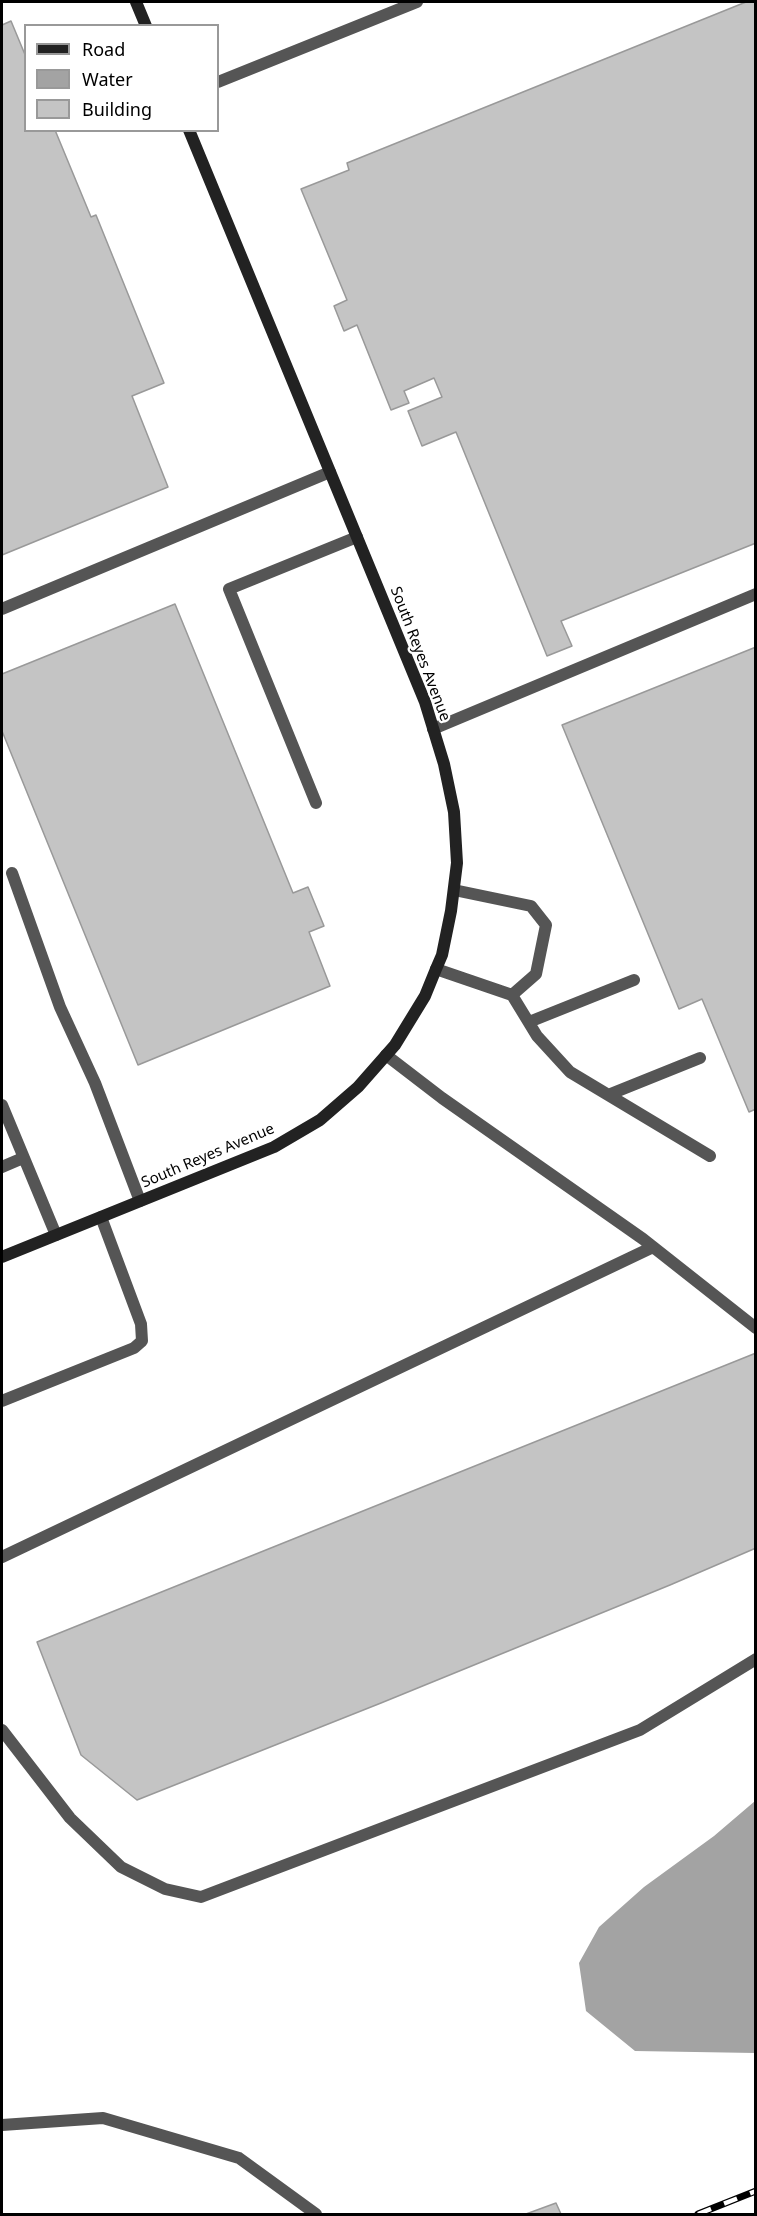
<!DOCTYPE html>
<html>
<head>
<meta charset="utf-8">
<style>
  body { margin:0 }
  #map { position:relative; width:757px; height:2216px; overflow:hidden; background:#fff; font-family:"Noto Sans",sans-serif }
  canvas { display:block }
  .frame { position:absolute; inset:0; border:3px solid #000; pointer-events:none }
  .legend { position:absolute; left:24px; top:24px; width:195px; height:108px; box-sizing:border-box; background:#fff; border:2px solid #999; margin:0; padding:8px 10px; list-style:none; font-size:18px; color:#000 }
  .legend li { display:flex; align-items:center; gap:12px; height:30px }
  .legend b { width:30px; border:2px solid #999 }
</style>
</head>
<body>
<div id="map">
<canvas width="757" height="2216"></canvas>
<div class="frame"></div>
<ul class="legend">
<li><b style="height:8px;background:#222"></b>Road</li>
<li><b style="height:16px;background:#a3a3a3"></b>Water</li>
<li><b style="height:16px;background:#c4c4c4"></b>Building</li>
</ul>
</div>
<script>
const g = document.querySelector('canvas').getContext('2d');
g.lineJoin = 'round';
function fillPath(path, color) { g.fillStyle = color; g.fill(path, 'evenodd'); }
const poly = rows => new Path2D(rows.map(r => 'M' + r).join(''));
function stroke(path, color, width, dash) { g.strokeStyle = color; g.lineWidth = width; g.lineCap = dash ? 'butt' : 'round'; g.setLineDash(dash || []); g.stroke(path); }
function label(font, color, halo, rows, align = 'center') {
  g.font = font + ' "Noto Sans",sans-serif'; g.lineWidth = 4.5; g.setLineDash([]); g.textBaseline = 'middle'; g.strokeStyle = halo; g.fillStyle = color; for (const [text, x, y, turn = 0] of rows) {
    g.save(); g.translate(x, y); g.rotate((+turn || 0) * Math.PI / 180); g.textAlign = isNaN(turn) ? turn : align; if (halo) g.strokeText(text, 0, 0); g.fillText(text, 0, 0); g.restore();
  }
}
const water = poly([
  [755,1801,755,2053,635,2051,586,2011,579,1963,599,1927,644,1887,714,1836]
]);
const building = poly([
  [746,2,756,2,756,543,561,621,572,646,547,656,456,432,422,446,408,411,442,397,434,378,404,391,409,403,391,410,357,325,344,331,334,306,347,300,301,189,349,170,347,163,746,2],
  [11,21,26,57,26,130,55,130,91,217,96,215,164,383,132,396,168,487,2,555,2,25,11,21],
  [175,604,293,893,308,887,324,926,309,932,330,986,138,1065,2,731,2,674,175,604],
  [756,647,756,1109,749,1112,702,999,679,1009,562,725,756,647],
  [756,1353,756,1548,670,1585,381,1703,137,1800,81,1755,37,1642,756,1353],
  [556,2203,561,2214,526,2214,556,2203]
]);
const lane = poly([
  [218,82,417,2],
  [2,609,330,472],
  [433,729,756,594],
  [316,803,229,589,357,537],
  [12,873,60,1007,95,1083,140,1201],
  [454,890,531,906,546,925,536,974,512,995],
  [436,969,512,995,537,1036,570,1072,710,1156],
  [529,1022,634,980],
  [386,1055,442,1098,643,1239,756,1328],
  [608,1095,700,1058],
  [2,1105,56,1235],
  [2,1167,23,1158],
  [2,1401,134,1348,142,1341,141,1324,101,1217],
  [2,1557,653,1247],
  [2,1730,70,1818,121,1867,165,1889,201,1897,640,1730,756,1659],
  [2,2125,103,2118,239,2158,316,2214]
]);
const secondary = poly([
  [136,2,146,26],
  [2,1257,274,1147,320,1120,358,1087,395,1045,425,996,436,969,442,955,451,911,457,863,454,812,444,764,425,702,189,130]
]);
const rail = poly([
  [698,2214,756,2191]
]);
const streetNames = [
  ["South Reyes Avenue",420,654,69],
  ["South Reyes Avenue",208,1156,-23]
];
fillPath(water, '#a3a3a3');
fillPath(building, '#c4c4c4');
stroke(building, '#999', 1.5);
stroke(lane, '#555', 12);
stroke(secondary, '#222', 12);
stroke(rail, '#000', 7);
stroke(rail, '#fff', 4.5, [14]);
label('15px', '#000', '#fff', streetNames);
</script>
</body>
</html>
